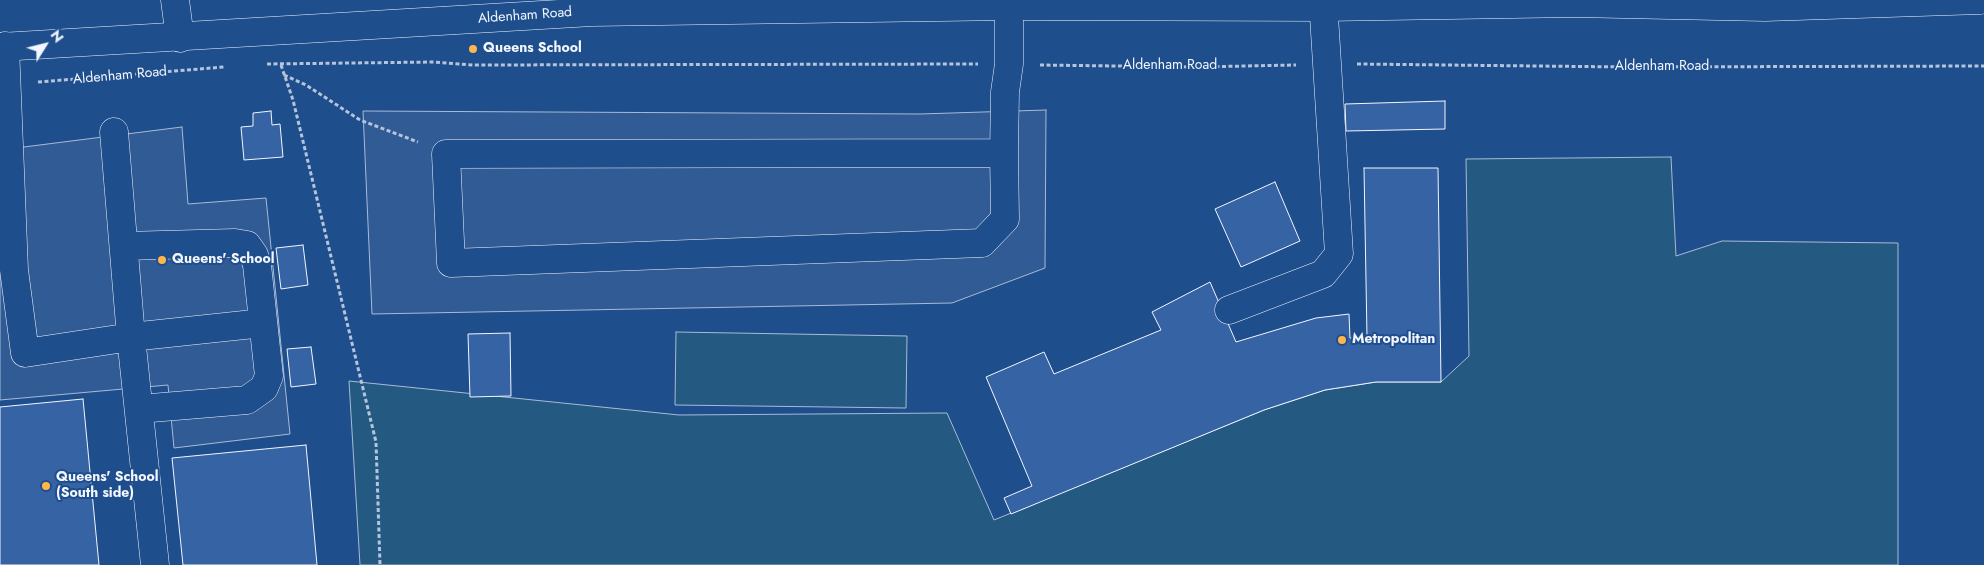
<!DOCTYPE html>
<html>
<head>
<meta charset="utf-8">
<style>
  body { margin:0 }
  #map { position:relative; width:1984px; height:565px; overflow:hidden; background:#1f4e8c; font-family:Jost,sans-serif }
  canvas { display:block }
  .north { position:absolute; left:20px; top:20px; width:50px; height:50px; -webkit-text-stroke:4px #1f4e8c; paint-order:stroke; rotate:54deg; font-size:14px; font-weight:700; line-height:20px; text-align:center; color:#f2f6ff }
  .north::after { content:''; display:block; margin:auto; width:18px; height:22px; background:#f2f6ff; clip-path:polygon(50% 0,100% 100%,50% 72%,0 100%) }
</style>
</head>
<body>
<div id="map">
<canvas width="1984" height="565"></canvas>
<div class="north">N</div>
</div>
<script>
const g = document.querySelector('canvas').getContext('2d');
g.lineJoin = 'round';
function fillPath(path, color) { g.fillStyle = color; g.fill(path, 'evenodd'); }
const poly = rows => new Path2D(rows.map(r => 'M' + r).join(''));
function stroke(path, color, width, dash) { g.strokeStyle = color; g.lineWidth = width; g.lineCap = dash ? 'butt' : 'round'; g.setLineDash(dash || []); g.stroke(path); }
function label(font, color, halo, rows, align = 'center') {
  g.font = font + ' Jost,sans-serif'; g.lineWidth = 4; g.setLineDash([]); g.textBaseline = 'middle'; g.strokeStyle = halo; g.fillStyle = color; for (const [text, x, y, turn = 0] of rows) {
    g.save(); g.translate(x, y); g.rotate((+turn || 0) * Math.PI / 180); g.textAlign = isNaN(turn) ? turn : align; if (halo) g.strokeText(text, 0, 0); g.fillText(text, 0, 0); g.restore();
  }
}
const green = poly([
  [1671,157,1676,256,1722,241,1898,243,1898,565,360,565,349,381,679,415,947,413,994,520,1264,410,1325,390,1376,382,1441,382,1469,356,1466,159,1671,157],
  [676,332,907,336,906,408,675,405,676,332]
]);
const parking = poly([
  [1046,110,1045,268,952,303,372,314,363,111,920,114,1046,110],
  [182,127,188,204,266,198,290,434,174,448,168,385,0,400,0,150,182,127]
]);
const building = poly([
  [1445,101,1445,129,1346,131,1345,104,1445,101],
  [271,111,272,125,280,124,283,157,244,160,241,127,253,126,253,113,271,111],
  [1364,168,1438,168,1441,382,1376,382,1325,390,1264,410,1011,514,1004,498,1032,486,986,377,1044,352,1054,374,1161,330,1152,312,1210,282,1236,342,1316,318,1349,314,1350,338,1367,337,1364,168],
  [1275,182,1300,241,1241,267,1215,209,1275,182],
  [303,245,308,285,281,289,276,248,303,245],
  [510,333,511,396,470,397,468,334,510,333],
  [311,347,316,384,291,387,287,349,311,347],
  [83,399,99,565,0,565,0,407,83,399],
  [306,445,317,565,183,565,172,458,306,445]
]);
const path = poly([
  [267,64,434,62,473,65,978,64],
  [1357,64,1626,67,1984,66],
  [281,65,293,100,376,442,380,565],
  [1040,65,1195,67,1296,65],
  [284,75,306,85,360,120,418,142],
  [38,82,224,67]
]);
const minor = poly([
  [175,0,180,38],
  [5,46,14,270,25,353,131,337,155,565],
  [114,132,131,337,263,323],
  [1004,153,446,154,451,263,982,243,1005,219,1004,153,1005,92,1009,64,1009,6],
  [125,246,235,243,247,245,254,255,257,265,269,376,264,388,247,400,139,409],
  [1229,310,1323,274,1339,254,1323,0]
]);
const major = poly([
  [0,47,592,12,1009,6,1324,7,1575,3,1765,7,1980,0]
]);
const markers = [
  [473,49,5,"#ffb74d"],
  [162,260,5,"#ffb74d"],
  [1342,340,5,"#ffb74d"],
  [46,486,5,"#ffb74d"]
];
const streetNames = [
  ["Aldenham Road",525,16,-4],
  ["Aldenham Road",1170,66],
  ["Aldenham Road",1662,67],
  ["Aldenham Road",120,76,-5]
];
const poiNames = [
  ["Queens School",483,49],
  ["Queens' School",172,260],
  ["Metropolitan",1352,340],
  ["Queens' School",56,478],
  ["(South side)",56,494]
];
fillPath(green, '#245a82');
stroke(green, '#a8bbd7', 1);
fillPath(parking, '#305b95');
stroke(parking, '#a8bbd7', 1);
fillPath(building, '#3563a3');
stroke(building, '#f2f6ff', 1);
stroke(minor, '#f2f6ff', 29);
stroke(major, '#f2f6ff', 29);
stroke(path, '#b3c4dc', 3, [4, 2.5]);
stroke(minor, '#1f4e8c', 28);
stroke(major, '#1f4e8c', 28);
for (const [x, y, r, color] of markers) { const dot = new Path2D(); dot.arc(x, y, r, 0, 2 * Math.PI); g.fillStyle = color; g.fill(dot); stroke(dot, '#1f4e8c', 2); }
label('14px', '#f2f6ff', '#1f4e8c', streetNames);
label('bold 14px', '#f2f6ff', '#1f4e8c', poiNames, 'left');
</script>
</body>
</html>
